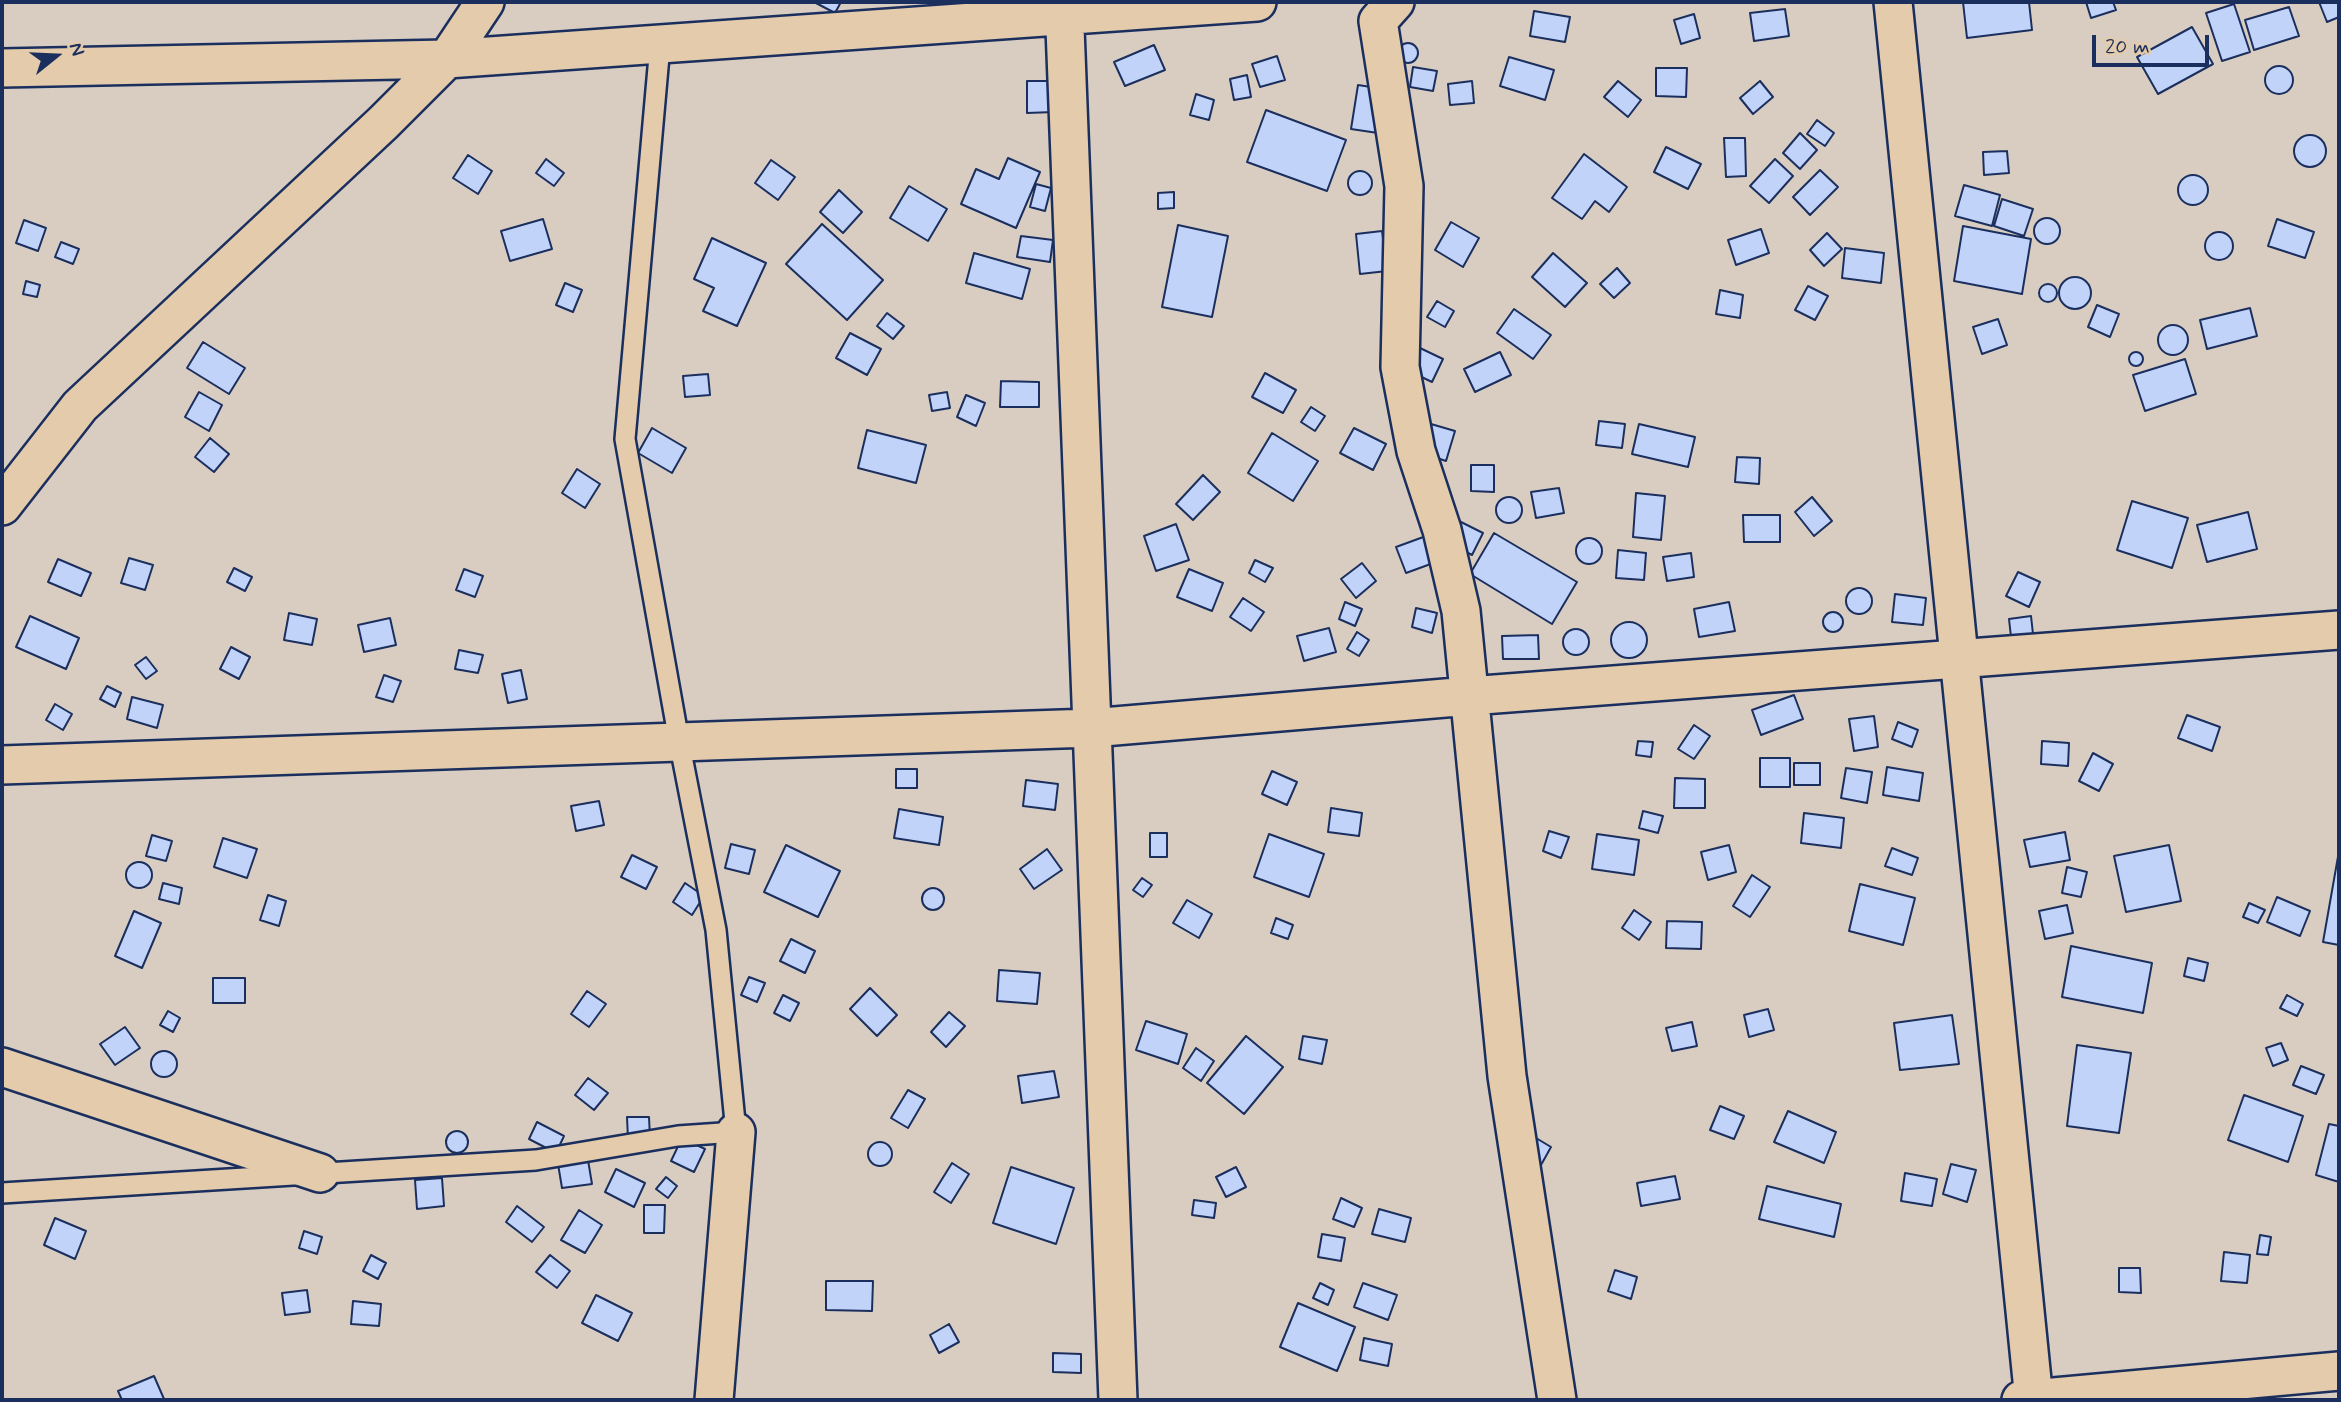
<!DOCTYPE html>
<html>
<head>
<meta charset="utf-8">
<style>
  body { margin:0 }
  #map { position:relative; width:2341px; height:1402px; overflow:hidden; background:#d9cdc2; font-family:Mynerve,sans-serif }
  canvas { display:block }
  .frame { position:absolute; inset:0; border:4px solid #1b2f5e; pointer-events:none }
  .north { position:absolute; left:21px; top:21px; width:70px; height:70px; -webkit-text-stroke:5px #e3cbab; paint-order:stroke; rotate:72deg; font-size:19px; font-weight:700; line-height:28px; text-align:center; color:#1b2f5e }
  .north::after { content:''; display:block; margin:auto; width:24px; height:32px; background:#1b2f5e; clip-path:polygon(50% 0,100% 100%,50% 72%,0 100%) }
  .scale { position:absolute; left:2092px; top:35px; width:117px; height:32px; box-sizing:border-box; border:4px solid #1b2f5e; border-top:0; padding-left:9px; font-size:21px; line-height:24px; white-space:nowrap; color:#1b2f5e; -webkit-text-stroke:5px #e3cbab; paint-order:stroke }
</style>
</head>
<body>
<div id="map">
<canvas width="2341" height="1402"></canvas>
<div class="frame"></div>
<div class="north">N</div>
<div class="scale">20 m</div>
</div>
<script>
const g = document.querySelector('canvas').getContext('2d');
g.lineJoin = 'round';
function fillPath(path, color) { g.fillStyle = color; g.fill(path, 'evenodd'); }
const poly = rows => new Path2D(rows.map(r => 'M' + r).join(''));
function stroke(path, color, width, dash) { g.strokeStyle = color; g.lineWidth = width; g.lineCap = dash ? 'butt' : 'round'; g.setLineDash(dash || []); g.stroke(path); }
const building = poly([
  [814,2,841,2,835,13,814,2],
  [1963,2,2029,2,2032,30,1967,38,1963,2],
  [2086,2,2113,2,2116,10,2091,18,2086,2],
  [2319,2,2339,2,2339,17,2327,22,2319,2],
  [2234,4,2250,52,2222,61,2206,13,2234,4],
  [2289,7,2299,36,2254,50,2245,20,2289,7],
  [1785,9,1789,36,1754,41,1750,13,1785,9],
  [1534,11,1570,17,1565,42,1530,36,1534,11],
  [1694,14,1700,38,1681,44,1674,20,1694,14],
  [2192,27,2213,64,2158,94,2137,57,2192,27],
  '1398 53a10 10 0 1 1 20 0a10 10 0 1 1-20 0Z',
  [1154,45,1165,70,1125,86,1114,62,1154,45],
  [1277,56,1285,80,1260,87,1252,64,1277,56],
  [1509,57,1554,70,1545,100,1500,86,1509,57],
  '2265 80a14 14 0 1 1 28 0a14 14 0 1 1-28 0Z',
  [1413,67,1437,71,1433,91,1410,87,1413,67],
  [1656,68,1687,68,1686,97,1656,96,1656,68],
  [1247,75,1251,97,1234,100,1230,79,1247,75],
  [1027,81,1053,81,1054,112,1027,113,1027,81],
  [1472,81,1474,103,1450,105,1448,84,1472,81],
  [1618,81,1641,100,1628,117,1604,97,1618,81],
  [1760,81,1773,97,1753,114,1740,98,1760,81],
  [1358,85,1384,89,1378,133,1351,129,1358,85],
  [1196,94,1214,100,1209,120,1190,115,1196,94],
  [1266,110,1346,140,1327,191,1247,162,1266,110],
  [1817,120,1834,133,1825,146,1807,134,1817,120],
  [1800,133,1817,150,1800,169,1783,153,1800,133],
  '2294 151a16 16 0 1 1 32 0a16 16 0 1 1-32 0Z',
  [1724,138,1745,138,1746,176,1726,177,1724,138],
  [1666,147,1701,164,1688,189,1654,172,1666,147],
  [2007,151,2009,173,1984,175,1983,152,2007,151],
  [1584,154,1627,187,1609,212,1595,201,1582,219,1552,198,1584,154],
  [468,155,492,171,478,194,453,178,468,155],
  [1008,158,1040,172,1016,228,961,204,976,169,999,179,1008,158],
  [546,159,564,173,554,186,536,173,546,159],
  [1775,159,1793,176,1769,203,1750,186,1775,159],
  [771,160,795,177,778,200,755,183,771,160],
  [1820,170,1838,187,1810,215,1793,197,1820,170],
  '1348 183a12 12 0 1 1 24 0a12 12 0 1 1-24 0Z',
  '2178 190a15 15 0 1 1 30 0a15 15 0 1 1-30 0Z',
  [1036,184,1051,188,1045,211,1030,207,1036,184],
  [1964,185,2000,195,1992,226,1955,216,1964,185],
  [909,186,947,209,928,241,890,218,909,186],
  [839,190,862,212,843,233,820,212,839,190],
  [1174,192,1174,208,1158,209,1158,193,1174,192],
  [2002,199,2033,209,2024,236,1994,226,2002,199],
  '2034 231a13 13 0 1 1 26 0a13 13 0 1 1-26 0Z',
  [543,219,552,249,510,261,501,231,543,219],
  [2277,219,2314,232,2305,258,2268,246,2277,219],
  [24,220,46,228,38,251,16,243,24,220],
  [1451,222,1479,238,1463,267,1435,250,1451,222],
  [822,224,883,280,847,320,786,264,822,224],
  [1178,225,1228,236,1212,317,1162,307,1178,225],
  [1963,226,2031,239,2022,294,1954,281,1963,226],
  [1761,229,1769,253,1736,265,1728,240,1761,229],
  [1382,231,1387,271,1360,274,1356,234,1382,231],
  '2205 246a14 14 0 1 1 28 0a14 14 0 1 1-28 0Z',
  [1827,233,1842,249,1824,266,1810,250,1827,233],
  [1021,236,1053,240,1050,262,1017,257,1021,236],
  [712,238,766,263,737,326,703,311,714,288,694,279,712,238],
  [61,242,79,249,73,264,55,257,61,242],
  [1845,248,1884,253,1881,283,1842,278,1845,248],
  [974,253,1030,269,1022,299,966,283,974,253],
  [1553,253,1587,283,1565,307,1532,277,1553,253],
  [1617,268,1630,283,1614,298,1600,284,1617,268],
  '2059 293a16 16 0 1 1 32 0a16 16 0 1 1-32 0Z',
  [26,281,40,285,37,297,23,294,26,281],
  [565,283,582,290,573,312,556,305,565,283],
  '2039 293a9 9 0 1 1 18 0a9 9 0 1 1-18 0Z',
  [1808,286,1828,296,1815,320,1795,310,1808,286],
  [1720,290,1743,295,1740,318,1716,314,1720,290],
  [1437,301,1454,311,1445,327,1427,317,1437,301],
  [2097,305,2119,314,2110,337,2088,327,2097,305],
  [2250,308,2257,336,2207,349,2200,320,2250,308],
  [1514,309,1551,335,1533,359,1497,333,1514,309],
  [887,313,904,326,893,339,877,326,887,313],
  [1998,319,2007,345,1982,354,1973,327,1998,319],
  '2158 340a15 15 0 1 1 30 0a15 15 0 1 1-30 0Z',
  [850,333,881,349,867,375,836,358,850,333],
  [203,342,245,368,229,394,187,368,203,342],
  [1420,348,1443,359,1432,382,1409,371,1420,348],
  '2129 359a7 7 0 1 1 14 0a7 7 0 1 1-14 0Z',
  [1500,352,1511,375,1475,392,1464,369,1500,352],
  [2185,359,2196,394,2145,411,2133,375,2185,359],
  [1265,373,1296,390,1283,413,1252,397,1265,373],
  [708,374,710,395,685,397,683,376,708,374],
  [1001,381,1039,382,1039,407,1000,407,1001,381],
  [199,392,222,405,209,431,185,417,199,392],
  [947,392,950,408,932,411,929,395,947,392],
  [966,395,985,403,976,426,957,417,966,395],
  [1311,407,1325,416,1315,431,1301,422,1311,407],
  [1599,421,1625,424,1622,448,1596,445,1599,421],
  [1431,424,1455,431,1446,461,1422,453,1431,424],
  [1639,424,1695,437,1688,467,1632,454,1639,424],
  [652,428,686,448,672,473,638,453,652,428],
  [1354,428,1386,444,1373,470,1340,453,1354,428],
  [867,430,926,445,916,483,858,468,867,430],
  [1272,433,1318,461,1293,501,1248,473,1272,433],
  [210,438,229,454,214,472,195,457,210,438],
  [1737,457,1760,458,1759,484,1735,482,1737,457],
  [1471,465,1494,465,1494,492,1471,491,1471,465],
  [577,469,600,484,585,508,562,493,577,469],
  [1203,475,1220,492,1193,520,1176,504,1203,475],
  [1559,488,1564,513,1536,518,1531,492,1559,488],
  [1636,493,1665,496,1661,540,1633,537,1636,493],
  [1812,497,1832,521,1814,536,1795,512,1812,497],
  '1496 510a13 13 0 1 1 26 0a13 13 0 1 1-26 0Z',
  [2132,501,2188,518,2172,568,2117,550,2132,501],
  [2248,512,2257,549,2207,562,2197,525,2248,512],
  [1743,515,1780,515,1780,542,1744,542,1743,515],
  [1459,521,1483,533,1472,555,1449,543,1459,521],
  [1176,524,1189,560,1156,571,1144,536,1176,524],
  [1437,532,1447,558,1406,573,1396,547,1437,532],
  [1494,533,1577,582,1552,624,1470,574,1494,533],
  '1576 551a13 13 0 1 1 26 0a13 13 0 1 1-26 0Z',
  [1618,550,1646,553,1644,580,1616,578,1618,550],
  [1691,553,1694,577,1667,581,1663,557,1691,553],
  [129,558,153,565,145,590,121,583,129,558],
  [58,559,91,573,81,596,48,582,58,559],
  [1255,560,1273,568,1265,582,1249,573,1255,560],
  [1362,563,1376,581,1356,598,1341,579,1362,563],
  [234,568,252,577,245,591,227,582,234,568],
  [464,569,483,576,475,597,456,590,464,569],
  [1189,569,1223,583,1212,611,1177,597,1189,569],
  [2018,572,2040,582,2029,607,2006,596,2018,572],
  '1846 601a13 13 0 1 1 26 0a13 13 0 1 1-26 0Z',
  [1895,594,1926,598,1923,625,1892,622,1895,594],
  [1243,598,1264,612,1251,631,1230,617,1243,598],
  [1345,602,1362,609,1355,626,1339,619,1345,602],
  [1729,602,1735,631,1699,637,1694,609,1729,602],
  [1416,608,1437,613,1432,633,1412,627,1416,608],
  '1823 622a10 10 0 1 1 20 0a10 10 0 1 1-20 0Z',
  [289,613,317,619,312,645,284,640,289,613],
  [30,616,79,638,66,669,16,647,30,616],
  [2031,616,2034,643,2012,646,2009,619,2031,616],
  [390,618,396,645,364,652,358,625,390,618],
  '1611 640a18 18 0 1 1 36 0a18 18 0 1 1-36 0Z',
  [1329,628,1336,652,1304,661,1297,636,1329,628],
  '1563 642a13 13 0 1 1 26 0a13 13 0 1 1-26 0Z',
  [1357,632,1369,640,1359,656,1347,649,1357,632],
  [1538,635,1539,659,1503,659,1502,636,1538,635],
  [231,647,250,657,239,679,220,669,231,647],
  [459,650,483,655,478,673,455,669,459,650],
  [146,657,157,671,146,679,135,665,146,657],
  [521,670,527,699,508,703,502,674,521,670],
  [384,675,401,681,393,702,376,697,384,675],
  [107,686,121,693,115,707,100,699,107,686],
  [1794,695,1803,719,1761,735,1752,710,1794,695],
  [132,697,163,705,157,728,127,719,132,697],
  [55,704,72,714,63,730,46,720,55,704],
  [2187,715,2220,727,2212,751,2178,738,2187,715],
  [1874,716,1878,747,1854,751,1849,719,1874,716],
  [1898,722,1918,730,1912,747,1892,739,1898,722],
  [1694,725,1710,736,1694,759,1678,749,1694,725],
  [1638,741,1653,742,1651,757,1636,755,1638,741],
  [2042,741,2069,743,2068,766,2041,764,2042,741],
  [2093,753,2113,764,2099,791,2079,781,2093,753],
  [1760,758,1790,758,1790,787,1760,787,1760,758],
  [1794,763,1820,763,1820,785,1794,785,1794,763],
  [1887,767,1923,773,1919,801,1883,795,1887,767],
  [1846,768,1872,772,1867,803,1841,798,1846,768],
  [896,769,917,769,917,788,896,788,896,769],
  [1272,771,1297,782,1287,805,1262,794,1272,771],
  [1675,778,1705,779,1705,808,1674,808,1675,778],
  [1026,780,1058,784,1055,810,1023,806,1026,780],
  [599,801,604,825,576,831,571,806,599,801],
  [1331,808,1362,813,1359,836,1328,832,1331,808],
  [899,809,943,817,939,845,894,838,899,809],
  [1643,811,1663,816,1658,833,1639,828,1643,811],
  [1804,813,1844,818,1841,848,1801,843,1804,813],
  [1549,831,1569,837,1561,858,1543,851,1549,831],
  [2065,832,2070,860,2030,867,2024,840,2065,832],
  [1150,833,1167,833,1167,857,1150,857,1150,833],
  [1269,834,1324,854,1309,897,1254,877,1269,834],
  [1597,834,1639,840,1634,875,1592,869,1597,834],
  [152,835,172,841,166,861,146,856,152,835],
  [223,838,257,849,247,878,214,867,223,838],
  [731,844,755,850,749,874,725,868,731,844],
  [786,845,840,871,818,917,764,892,786,845],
  [1729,845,1736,872,1708,880,1701,852,1729,845],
  [2169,845,2181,901,2126,912,2114,856,2169,845],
  [1892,848,1918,858,1912,875,1885,866,1892,848],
  [1047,849,1062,870,1034,889,1020,869,1047,849],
  [2339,851,2339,945,2323,942,2339,851],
  [632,855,657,867,646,889,621,877,632,855],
  '126 875a13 13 0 1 1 26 0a13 13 0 1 1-26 0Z',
  [2067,867,2087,872,2081,897,2062,893,2067,867],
  [1752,875,1770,887,1750,917,1733,906,1752,875],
  [1142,878,1152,885,1143,897,1133,890,1142,878],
  [163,883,182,888,179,904,159,899,163,883],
  [685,883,704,896,692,915,673,902,685,883],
  [1860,884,1915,898,1903,945,1849,931,1860,884],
  '922 899a11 11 0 1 1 22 0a11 11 0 1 1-22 0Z',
  [268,895,286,901,279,926,260,920,268,895],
  [2277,897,2310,911,2300,936,2267,922,2277,897],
  [1187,900,1212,914,1199,938,1173,923,1187,900],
  [2249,903,2265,910,2258,923,2243,917,2249,903],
  [2067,905,2073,933,2045,939,2039,911,2067,905],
  [1634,910,1651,922,1639,940,1622,928,1634,910],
  [134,911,161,923,142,968,115,956,134,911],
  [1276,918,1293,925,1288,939,1271,933,1276,918],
  [1667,921,1702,922,1701,949,1666,948,1667,921],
  [791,939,815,951,805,973,780,961,791,939],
  [2071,946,2152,963,2143,1013,2062,997,2071,946],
  [2188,958,2208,963,2204,981,2184,976,2188,958],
  [999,970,1040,973,1037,1004,997,1001,999,970],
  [749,977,765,983,757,1002,741,995,749,977],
  [213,978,245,978,245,1003,213,1003,213,978],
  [870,988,897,1015,877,1036,850,1009,870,988],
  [587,991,606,1004,589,1027,571,1014,587,991],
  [783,995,799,1003,790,1021,774,1013,783,995],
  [2287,995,2303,1004,2297,1016,2280,1008,2287,995],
  [1768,1009,1774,1030,1749,1037,1744,1015,1768,1009],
  [168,1011,180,1018,173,1032,160,1025,168,1011],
  [949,1012,965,1026,946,1047,931,1032,949,1012],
  [1952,1015,1959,1064,1900,1070,1894,1023,1952,1015],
  [1146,1021,1187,1034,1178,1064,1136,1050,1146,1021],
  [1692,1022,1697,1046,1672,1051,1666,1028,1692,1022],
  [125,1027,140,1048,115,1065,100,1044,125,1027],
  [1246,1036,1283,1067,1244,1114,1207,1083,1246,1036],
  [1303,1036,1327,1040,1322,1064,1299,1059,1303,1036],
  [2281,1043,2288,1060,2273,1066,2266,1048,2281,1043],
  [2077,1045,2131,1053,2119,1133,2067,1126,2077,1045],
  [1196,1048,1214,1061,1201,1081,1183,1068,1196,1048],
  '151 1064a13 13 0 1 1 26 0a13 13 0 1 1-26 0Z',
  [2301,1066,2324,1075,2316,1094,2293,1085,2301,1066],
  [1054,1071,1059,1097,1022,1103,1018,1076,1054,1071],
  [588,1078,608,1093,594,1110,575,1095,588,1078],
  [908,1090,925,1099,908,1128,891,1118,908,1090],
  [2244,1095,2303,1116,2288,1162,2228,1140,2244,1095],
  [1720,1106,1744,1116,1734,1139,1710,1130,1720,1106],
  [1788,1111,1836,1132,1824,1163,1774,1142,1788,1111],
  [627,1117,649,1117,650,1138,628,1139,627,1117],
  [537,1122,564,1136,556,1153,529,1139,537,1122],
  [2329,1124,2339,1126,2339,1182,2316,1175,2329,1124],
  '446 1142a11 11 0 1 1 22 0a11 11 0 1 1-22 0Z',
  [682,1138,705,1149,694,1172,671,1161,682,1138],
  [1536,1138,1551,1147,1541,1165,1525,1156,1536,1138],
  '868 1154a12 12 0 1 1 24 0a12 12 0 1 1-24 0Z',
  [588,1160,592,1184,562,1188,558,1164,588,1160],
  [952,1163,969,1174,951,1203,934,1192,952,1163],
  [1951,1164,1976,1170,1967,1202,1943,1194,1951,1164],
  [1011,1167,1074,1188,1056,1244,993,1223,1011,1167],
  [1236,1167,1246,1187,1226,1197,1216,1177,1236,1167],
  [616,1169,645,1183,634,1207,605,1192,616,1169],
  [1905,1173,1937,1179,1932,1206,1901,1201,1905,1173],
  [1675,1176,1680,1199,1641,1206,1637,1183,1675,1176],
  [666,1177,677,1186,668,1198,656,1189,666,1177],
  [442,1178,444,1206,417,1209,415,1180,442,1178],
  [1767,1186,1841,1204,1834,1237,1759,1219,1767,1186],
  [1341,1198,1362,1208,1354,1227,1333,1219,1341,1198],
  [1194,1200,1216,1203,1214,1218,1192,1215,1194,1200],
  [644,1205,665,1205,664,1233,644,1233,644,1205],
  [517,1206,544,1227,532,1242,506,1222,517,1206],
  [1379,1209,1411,1218,1405,1242,1372,1234,1379,1209],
  [579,1210,602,1225,585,1253,561,1240,579,1210],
  [55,1218,86,1231,75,1259,44,1245,55,1218],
  [304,1231,322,1237,317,1254,299,1248,304,1231],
  [1322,1234,1345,1238,1341,1261,1318,1257,1322,1234],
  [2260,1235,2271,1237,2268,1255,2257,1254,2260,1235],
  [2224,1252,2250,1255,2247,1283,2221,1281,2224,1252],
  [371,1255,386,1263,378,1279,363,1271,371,1255],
  [550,1255,570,1271,557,1288,536,1272,550,1255],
  [2119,1268,2140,1268,2141,1293,2119,1292,2119,1268],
  [1615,1270,1637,1277,1631,1299,1608,1291,1615,1270],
  [826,1281,873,1281,872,1311,826,1310,826,1281],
  [1320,1283,1334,1290,1328,1305,1313,1298,1320,1283],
  [1363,1283,1397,1295,1388,1320,1354,1307,1363,1283],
  [307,1290,310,1312,285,1315,282,1293,307,1290],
  [596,1295,632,1313,618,1341,582,1323,596,1295],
  [353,1301,381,1304,379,1326,351,1324,353,1301],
  [1298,1303,1355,1327,1337,1371,1280,1347,1298,1303],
  [949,1324,959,1342,939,1353,930,1335,949,1324],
  [1364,1338,1392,1344,1388,1366,1360,1360,1364,1338],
  [1053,1353,1081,1354,1081,1373,1053,1372,1053,1353],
  [154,1376,164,1399,122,1400,118,1391,154,1376]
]);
const lane = poly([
  [2,1193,536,1160,678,1136,736,1132,716,930,679,741,625,439,660,45]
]);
const street = poly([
  [1064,2,1118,1400],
  [1395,2,1378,21,1404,186,1400,367,1416,451,1442,530,1461,611,1507,1076,1557,1400],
  [1893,2,2034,1400],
  [2,68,447,59,1257,2],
  [2,506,80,406,383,123,447,59,485,2],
  [2,765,1091,728,1469,696,2339,630],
  [2,1067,320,1173],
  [714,1400,736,1132],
  [2021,1400,2339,1371]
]);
fillPath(building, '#c2d3f9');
stroke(building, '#1b2f5e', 2);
stroke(lane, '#1b2f5e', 24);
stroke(street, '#1b2f5e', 42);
stroke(lane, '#e3cbab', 19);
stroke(street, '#e3cbab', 37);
</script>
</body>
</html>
